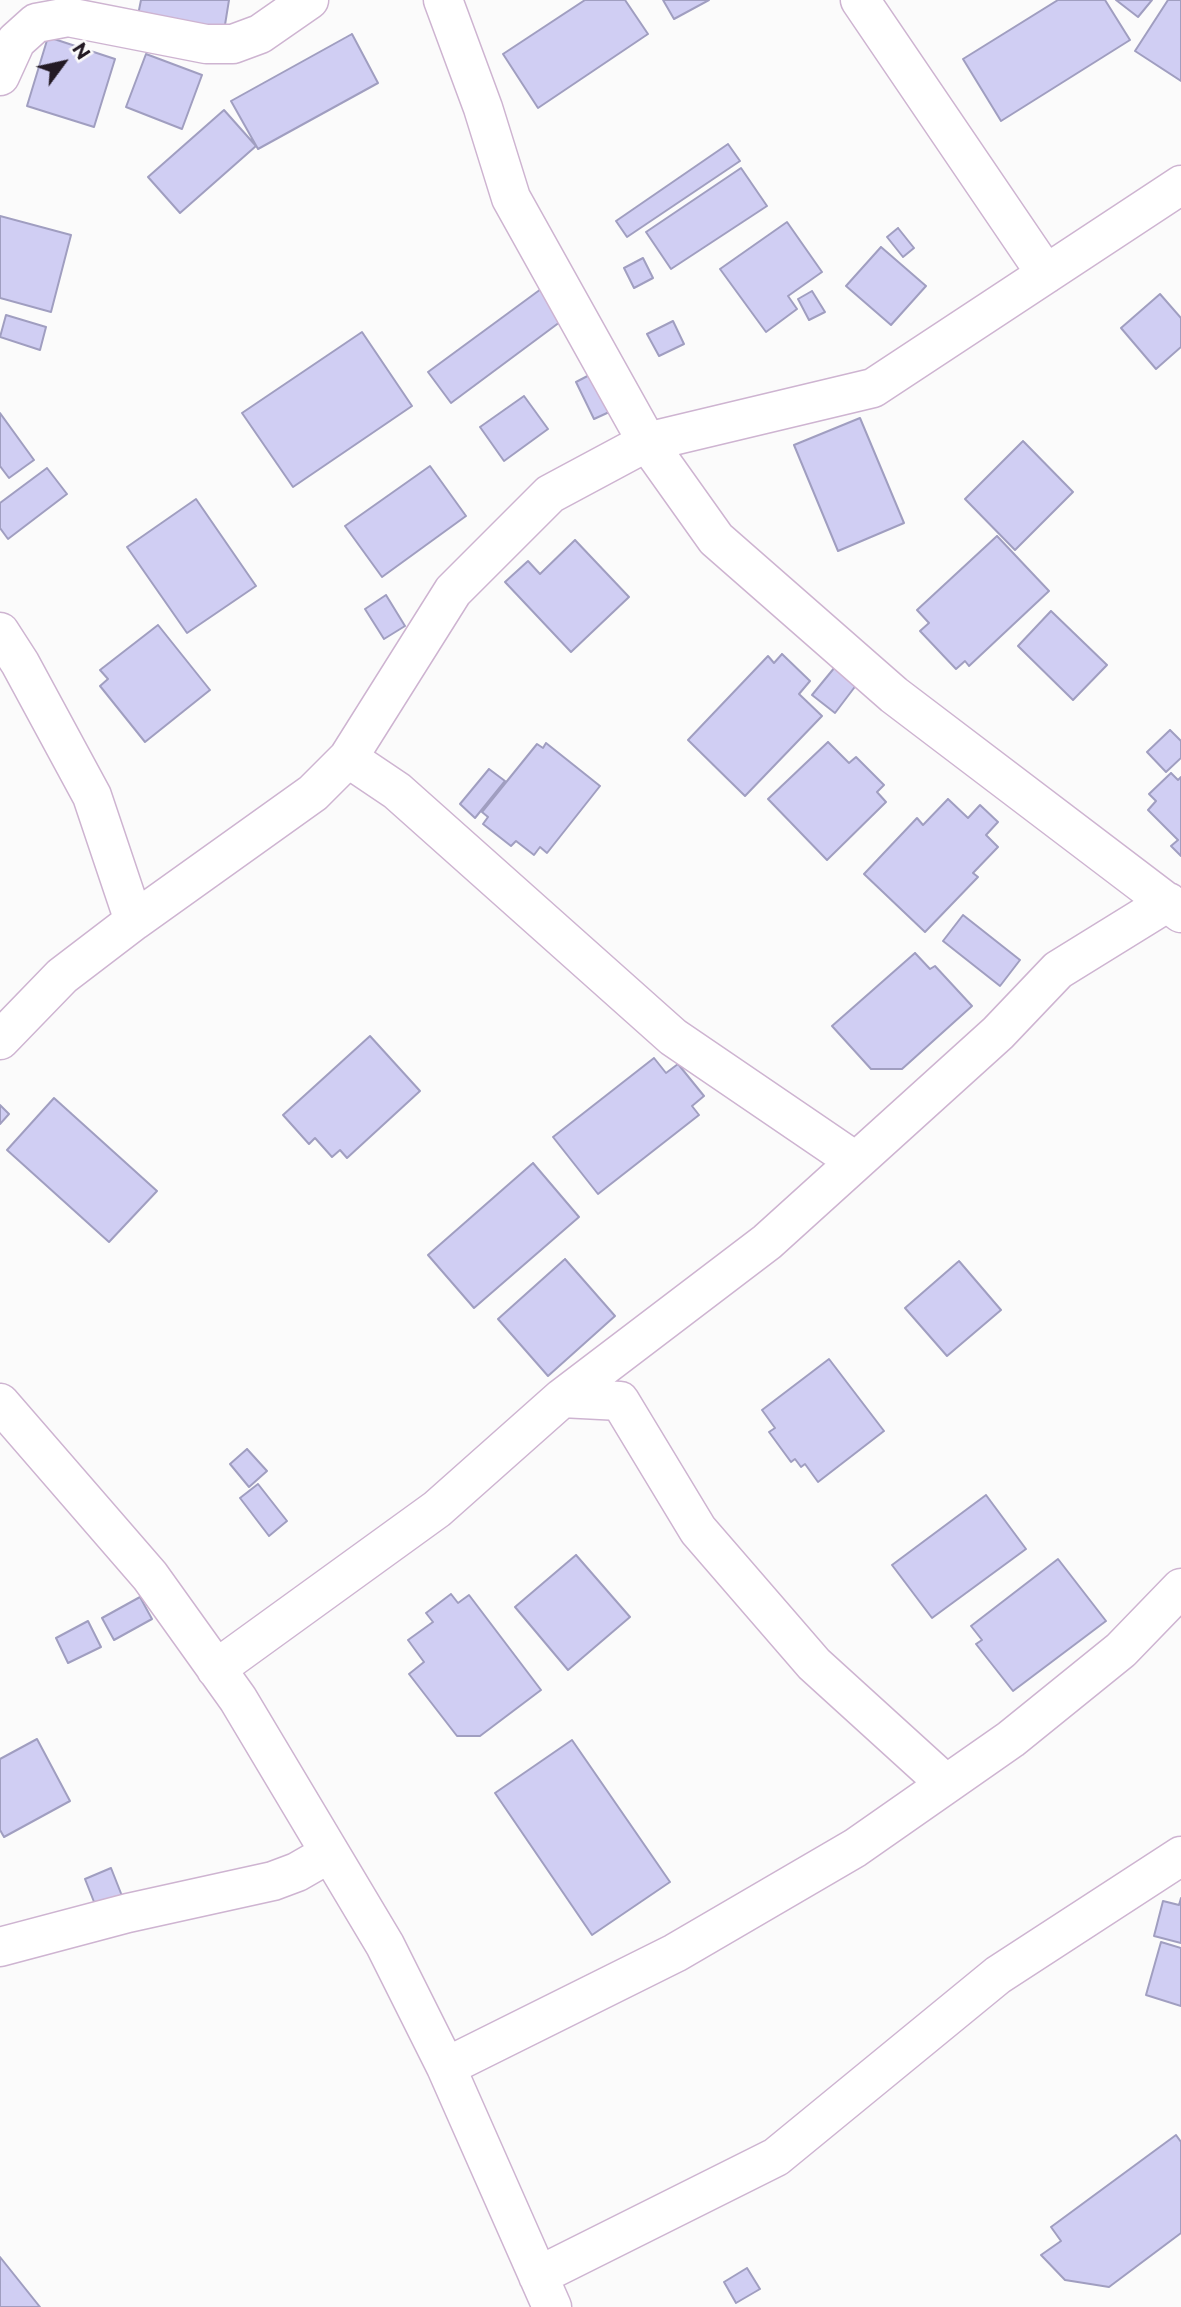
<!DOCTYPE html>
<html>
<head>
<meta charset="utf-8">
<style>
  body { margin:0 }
  #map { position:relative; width:1181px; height:2307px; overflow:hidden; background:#fbfbfb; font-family:Montserrat,sans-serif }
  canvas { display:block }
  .north { position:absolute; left:28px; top:28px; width:70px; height:70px; -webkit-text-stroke:5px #fbfbfb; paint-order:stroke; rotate:57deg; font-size:19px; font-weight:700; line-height:28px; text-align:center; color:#231a24 }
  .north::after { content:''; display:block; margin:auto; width:24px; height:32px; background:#231a24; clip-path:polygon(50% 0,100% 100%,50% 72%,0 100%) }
</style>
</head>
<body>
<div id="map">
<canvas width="1181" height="2307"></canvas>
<div class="north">N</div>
</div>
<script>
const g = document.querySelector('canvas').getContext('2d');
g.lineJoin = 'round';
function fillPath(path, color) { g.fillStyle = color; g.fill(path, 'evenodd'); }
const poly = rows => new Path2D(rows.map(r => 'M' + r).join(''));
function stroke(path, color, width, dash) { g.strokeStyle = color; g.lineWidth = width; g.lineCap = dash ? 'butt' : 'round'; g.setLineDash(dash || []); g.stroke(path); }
const building = poly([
  [141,0,229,0,224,31,138,15,141,0],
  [585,0,625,0,648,34,538,108,503,54,585,0],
  [663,0,709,0,674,19,663,0],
  [1058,0,1105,0,1130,40,1001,121,963,59,1058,0],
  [1116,0,1152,0,1138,17,1116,0],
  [1168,0,1181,0,1181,81,1135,51,1168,0],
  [352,34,378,83,258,149,231,101,352,34],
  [48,37,115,59,94,127,27,106,48,37],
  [146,54,202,75,182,129,126,107,146,54],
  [224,110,256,146,180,213,148,177,224,110],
  [728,144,740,161,627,237,616,221,728,144],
  [741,168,767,206,671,269,646,232,741,168],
  [0,216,71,235,51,312,0,298,0,216],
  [787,222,822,272,788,296,797,309,766,332,720,269,787,222],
  [898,228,914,248,903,257,887,237,898,228],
  [881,247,926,286,891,325,846,286,881,247],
  [643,258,653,278,634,288,624,268,643,258],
  [541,289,564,319,451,403,428,372,541,289],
  [812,291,825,312,809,320,798,299,812,291],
  [1160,294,1181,318,1181,347,1156,369,1121,328,1160,294],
  [6,315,46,327,40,350,0,337,6,315],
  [673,321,684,344,659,356,647,334,673,321],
  [362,332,412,406,293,487,242,413,362,332],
  [599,370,618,408,594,419,576,382,599,370],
  [524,396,548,429,504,461,480,427,524,396],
  [0,413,34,460,9,478,0,466,0,413],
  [860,418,904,523,838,551,794,445,860,418],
  [1023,441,1073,492,1015,550,965,499,1023,441],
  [430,466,466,516,382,577,345,526,430,466],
  [47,468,67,494,8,539,0,528,0,503,47,468],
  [196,499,256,586,187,633,127,547,196,499],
  [997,536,1049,591,969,666,965,661,956,669,920,631,929,623,917,610,997,536],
  [575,540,629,597,571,652,505,582,528,561,540,574,575,540],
  [386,595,405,626,384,639,365,609,386,595],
  [1051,611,1107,665,1073,700,1018,646,1051,611],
  [158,625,210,690,145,742,100,686,108,679,100,670,158,625],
  [782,654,810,681,799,694,822,716,745,796,688,740,768,656,774,663,782,654],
  [835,667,857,684,835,713,812,695,835,667],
  [1170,730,1181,741,1181,758,1166,772,1147,752,1170,730],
  [828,742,849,763,856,757,884,785,877,792,886,802,827,860,768,799,828,742],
  [546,743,600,786,547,853,540,847,534,855,516,841,511,846,483,824,488,817,482,812,537,744,543,748,546,743],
  [489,769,505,781,475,818,460,804,489,769],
  [1171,773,1178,780,1181,777,1181,856,1171,846,1178,840,1148,810,1156,801,1149,794,1171,773],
  [948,799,968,818,980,805,998,822,986,835,998,847,973,873,978,877,925,932,864,874,917,818,923,825,948,799],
  [963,915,1020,960,1000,986,943,941,963,915],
  [915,953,930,969,935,966,972,1006,902,1069,871,1069,832,1026,915,953],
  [370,1036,420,1091,347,1158,340,1150,332,1157,315,1138,309,1144,283,1115,370,1036],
  [654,1058,666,1073,678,1064,704,1096,692,1106,699,1115,598,1194,553,1137,654,1058],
  [54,1098,157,1191,109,1242,7,1150,54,1098],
  [0,1105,9,1114,0,1124,0,1105],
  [533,1163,579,1217,474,1308,428,1255,533,1163],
  [565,1259,615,1316,548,1376,498,1319,565,1259],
  [959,1261,1001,1310,947,1356,905,1308,959,1261],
  [829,1359,884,1431,818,1482,805,1464,801,1467,795,1459,791,1462,769,1432,775,1428,762,1410,829,1359],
  [247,1449,267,1471,249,1487,230,1464,247,1449],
  [258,1484,287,1521,269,1536,240,1498,258,1484],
  [986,1495,1026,1549,932,1618,892,1565,986,1495],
  [576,1555,630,1617,568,1670,515,1607,576,1555],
  [1058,1559,1106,1621,1013,1691,976,1644,982,1640,971,1626,1058,1559],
  [451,1594,458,1603,469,1595,541,1690,480,1736,457,1736,409,1674,424,1662,408,1640,433,1622,426,1613,451,1594],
  [140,1597,152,1619,114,1640,102,1618,140,1597],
  [88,1621,101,1647,68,1663,56,1638,88,1621],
  [37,1739,70,1801,4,1837,0,1830,0,1759,37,1739],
  [572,1740,670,1882,592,1935,495,1793,572,1740],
  [111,1868,124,1901,98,1912,85,1879,111,1868],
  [1181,1898,1181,1943,1154,1936,1163,1901,1179,1905,1181,1898],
  [1161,1942,1181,1948,1181,2006,1146,1995,1161,1942],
  [1176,2135,1181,2142,1181,2233,1109,2287,1065,2280,1041,2255,1061,2241,1051,2227,1176,2135],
  [0,2257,40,2307,0,2307,0,2257],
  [747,2268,760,2289,736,2303,724,2282,747,2268]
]);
const minor = poly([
  [443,0,483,108,511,198,647,442,716,539,894,695,1181,913],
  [860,0,1046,274],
  [0,76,16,41,36,23,68,17,206,44,233,44,260,34,309,0],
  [0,632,20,663,92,796,134,921],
  [348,758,397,791,673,1037,855,1161],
  [0,1040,62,976,134,921,313,793,348,758,453,591,550,494,647,442,873,388,1181,185],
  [562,1398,767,1242,998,1033,1058,970,1168,902],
  [0,1403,150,1576,238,1699,385,1945,446,2067,552,2307],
  [216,1669,437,1509,562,1398,620,1401,698,1530,814,1664,946,1784],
  [0,1947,128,1913,273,1881,297,1872,330,1853],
  [446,2067,675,1953,855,1848,1011,1739,1121,1650,1181,1588],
  [538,2276,776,2157,998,1975,1181,1856]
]);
fillPath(building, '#d0cef3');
stroke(building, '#a09ec0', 2);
stroke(minor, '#ceb4d1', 41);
stroke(minor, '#fff', 38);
</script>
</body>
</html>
